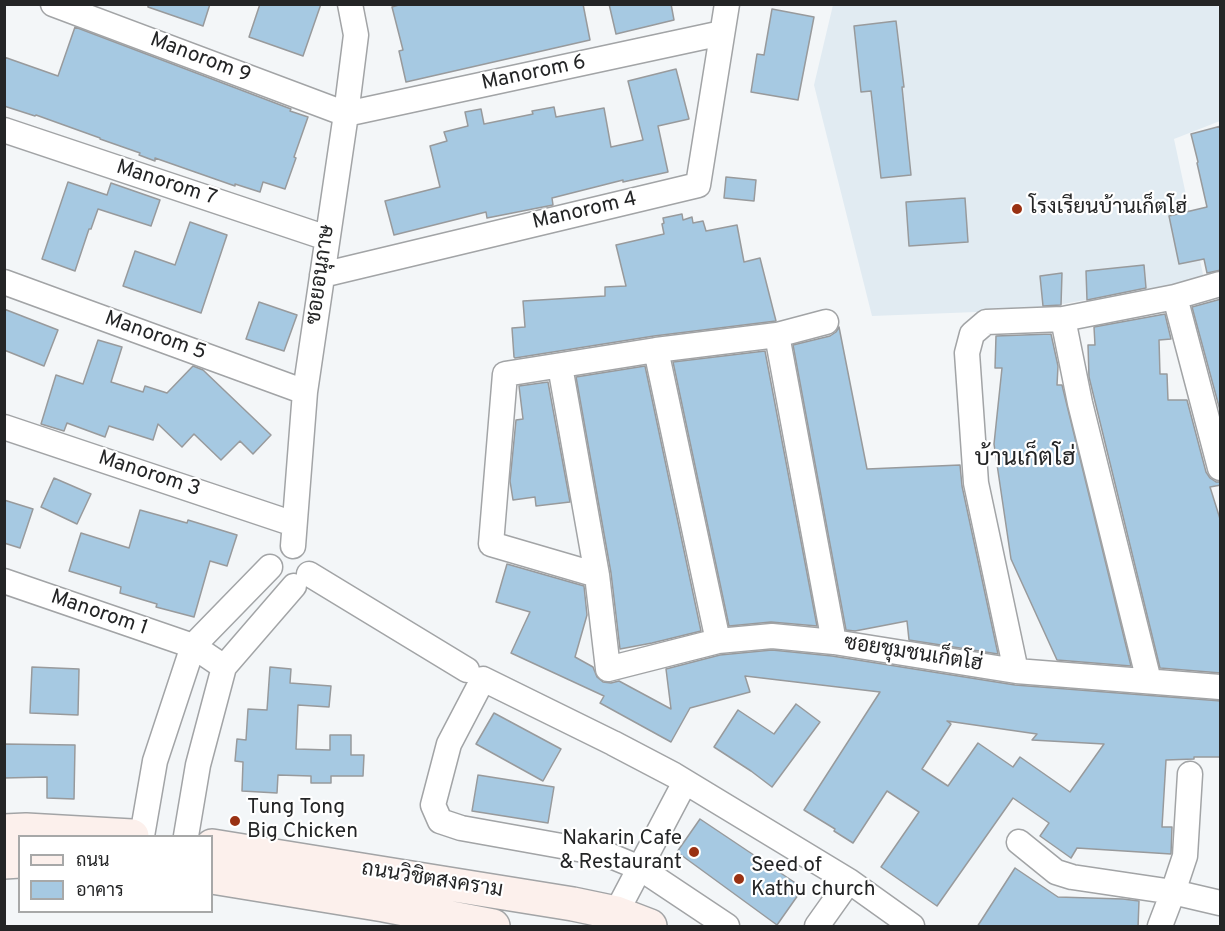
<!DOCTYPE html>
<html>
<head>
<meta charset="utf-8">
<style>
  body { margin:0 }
  #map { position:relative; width:1225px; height:931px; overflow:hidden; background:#f3f6f8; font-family:Overpass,Sarabun,sans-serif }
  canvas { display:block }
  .frame { position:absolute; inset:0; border:6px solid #242526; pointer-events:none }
  .legend { position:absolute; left:18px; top:835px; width:195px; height:78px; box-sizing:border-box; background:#fff; border:2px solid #a7a8a8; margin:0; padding:8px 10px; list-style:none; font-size:18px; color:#242526 }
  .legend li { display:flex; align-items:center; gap:12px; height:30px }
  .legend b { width:30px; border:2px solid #a7a8a8 }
</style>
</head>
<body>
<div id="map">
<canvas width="1225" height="931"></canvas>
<div class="frame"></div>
<ul class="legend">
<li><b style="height:8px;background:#fcf0ec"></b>ถนน</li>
<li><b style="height:16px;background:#a6c9e2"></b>อาคาร</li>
</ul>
</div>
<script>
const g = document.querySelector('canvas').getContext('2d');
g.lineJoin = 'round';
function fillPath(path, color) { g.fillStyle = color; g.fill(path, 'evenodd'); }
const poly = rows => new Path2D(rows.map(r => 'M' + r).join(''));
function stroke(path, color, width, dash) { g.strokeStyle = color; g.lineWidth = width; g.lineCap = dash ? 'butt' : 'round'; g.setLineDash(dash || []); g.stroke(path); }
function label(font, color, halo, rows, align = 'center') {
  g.font = font + ' Overpass,Sarabun,sans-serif'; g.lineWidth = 4.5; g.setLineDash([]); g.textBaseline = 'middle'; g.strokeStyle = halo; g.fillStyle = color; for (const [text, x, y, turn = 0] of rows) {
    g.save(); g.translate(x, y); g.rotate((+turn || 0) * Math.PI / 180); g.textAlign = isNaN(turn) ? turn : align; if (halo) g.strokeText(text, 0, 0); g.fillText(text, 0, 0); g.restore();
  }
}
const built = poly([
  [833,5,1218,5,1220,13,1220,121,1174,139,1204,279,1029,310,872,316,814,85]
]);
const building = poly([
  [148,4,210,4,203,26,148,7,148,4],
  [260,4,321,4,303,56,249,37,260,4],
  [402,4,583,4,590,40,406,82,399,51,403,50,392,7,402,4],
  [609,4,671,4,674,20,616,34,609,4],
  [772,9,814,17,798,100,751,92,757,54,764,55,772,9],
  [896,21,904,87,902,87,911,175,881,178,871,91,861,92,854,26,896,21],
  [75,27,291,109,290,111,308,117,294,157,296,158,285,189,263,182,260,192,235,184,235,186,155,158,155,161,139,155,140,153,100,139,100,138,36,115,35,116,4,106,4,57,58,76,75,27],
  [676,69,689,119,658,126,668,172,623,182,623,180,552,198,553,205,487,218,486,212,394,235,385,201,440,187,430,146,447,141,444,132,468,126,465,112,481,109,484,124,533,114,532,111,554,107,556,117,604,108,611,147,643,140,628,81,676,69],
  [1221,126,1221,270,1207,273,1204,259,1179,264,1169,216,1207,207,1197,163,1198,162,1191,134,1221,126],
  [726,177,756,180,754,201,724,198,726,177],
  [68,182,107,195,111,183,160,200,151,226,98,209,91,229,89,229,75,271,42,259,68,182],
  [965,198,968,242,909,246,906,202,965,198],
  [682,214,683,220,692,217,693,223,703,221,706,231,737,225,744,262,760,258,776,321,654,336,515,358,514,357,512,328,525,327,523,301,605,296,605,287,626,286,616,245,664,234,662,224,664,223,663,218,682,214],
  [190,222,227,235,201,313,123,286,135,251,175,265,190,222],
  [1144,265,1146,288,1087,300,1086,271,1144,265],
  [1062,273,1061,305,1043,306,1040,276,1062,273],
  [1221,299,1220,401,1221,414,1192,307,1221,299],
  [259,302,297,315,284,351,246,339,259,302],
  [4,309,58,330,44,366,4,350,4,309],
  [1165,314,1171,339,1159,340,1160,374,1167,374,1168,400,1187,400,1206,472,1210,478,1216,482,1221,482,1221,485,1210,487,1221,522,1221,673,1160,668,1089,377,1088,345,1095,345,1094,327,1165,314],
  [839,327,867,469,960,465,962,486,998,654,909,640,907,621,855,631,846,630,793,345,830,336,836,332,839,327],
  [1051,334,1058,366,1057,385,1062,385,1131,666,1057,660,1011,559,994,444,1002,368,995,368,996,336,1051,334],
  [98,340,122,347,111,382,143,392,145,386,167,393,193,366,203,370,271,435,253,454,240,441,221,460,194,434,182,447,158,424,153,440,109,426,105,437,67,423,64,431,41,424,56,375,83,384,98,340],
  [765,351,817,626,771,622,729,626,673,362,765,351],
  [645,366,701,631,652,643,620,649,611,573,576,377,645,366],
  [548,382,570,502,536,506,535,497,513,500,510,481,516,420,523,419,519,386,548,382],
  [54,478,91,494,77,524,41,507,54,478],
  [4,500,33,509,20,548,4,543,4,500],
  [140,510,187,523,188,520,237,535,227,566,210,561,194,617,156,607,157,604,120,593,121,587,69,571,81,533,129,548,140,510],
  [507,564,584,586,587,615,575,657,593,667,597,677,603,682,611,683,619,681,671,709,666,669,720,655,772,650,832,656,1015,685,1221,701,1221,757,1194,757,1194,759,1166,760,1162,827,1172,827,1171,854,1077,848,1071,858,1040,836,1049,823,1013,798,937,906,881,867,919,812,887,791,853,843,834,831,835,829,804,810,880,692,745,676,750,692,690,708,671,742,600,703,604,696,511,653,530,612,496,602,507,564],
  [947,721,1037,734,1032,740,1104,744,1070,792,1020,757,1013,767,978,743,948,786,922,769,951,724,947,721],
  [32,667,79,669,78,715,30,713,32,667],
  [270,667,291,669,290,683,331,686,329,707,298,705,296,749,330,750,330,735,351,735,351,755,364,755,363,776,331,776,331,783,311,783,311,776,278,775,277,793,242,791,243,762,235,761,237,739,246,740,248,709,267,710,270,667],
  [796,704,820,722,772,787,751,771,714,747,738,710,774,734,796,704],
  [494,713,561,749,543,781,476,744,494,713],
  [4,744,75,745,74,799,47,798,47,777,4,778,4,744],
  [478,775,554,787,548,823,472,811,478,775],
  [700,819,803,888,777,925,677,852,700,819],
  [1015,868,1058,897,1123,899,1139,901,1138,927,977,927,1015,868]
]);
const minor = poly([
  [53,4,346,114,722,33],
  [4,130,327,238],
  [322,275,698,185,727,4],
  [4,282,305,392],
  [1175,297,1220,468],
  [1063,319,1080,403,1149,681],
  [777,335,834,642],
  [656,350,718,641],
  [560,366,597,575,608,669,718,641,772,636,834,642,1016,671,1220,687],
  [4,427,294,524],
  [293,546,305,392,346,114,356,35,350,4],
  [309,574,467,670],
  [597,575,491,544,505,374,656,350,777,335,826,322],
  [4,581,193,646,224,667],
  [1016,671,976,483,967,353,972,334,986,322,1063,319,1175,297,1220,284],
  [142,836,155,761,193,646,270,567],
  [186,836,198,765,224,667,294,586],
  [1019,842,1056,872,1072,877,1173,892,1220,903],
  [616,913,685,782],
  [727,926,640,868,606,854,461,828,440,821,433,805,449,744,483,679,613,743,674,775,849,881,912,926],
  [817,926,849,881],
  [1160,926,1173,892,1185,856,1190,774]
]);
const secondary = poly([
  [4,831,26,830,132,836],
  [212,846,573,904,616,913,650,926],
  [4,862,20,861],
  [212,877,384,905,493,926]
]);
const markers = [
  [1017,209,6,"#993113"],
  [235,821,6,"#993113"],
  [694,852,6,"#993113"],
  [739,879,6,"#993113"]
];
const streetNames = [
  ["Manorom 9",200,59,21],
  ["Manorom 6",534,74,-12],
  ["Manorom 7",166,184,18],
  ["Manorom 4",585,212,-13],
  ["ซอยอนุภาษ",322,275,-82],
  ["Manorom 5",155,337,20],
  ["Manorom 3",149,475,18],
  ["Manorom 1",99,614,19],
  ["ซอยชุมชนเก็ตโฮ่",913,655,9],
  ["ถนนวิชิตสงคราม",432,881,9]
];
const poiNames = [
  ["โรงเรียนบ้านเก็ตโฮ่",1029,209],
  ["Tung Tong",247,809],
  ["Big Chicken",247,833],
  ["Nakarin Cafe",682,840,"right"],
  ["& Restaurant",682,864,"right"],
  ["Seed of",751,867],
  ["Kathu church",751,891]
];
const quarterNames = [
  ["บ้านเก็ตโฮ่",1025,460]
];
fillPath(built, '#e1ebf2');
fillPath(building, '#a6c9e2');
stroke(building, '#989a9c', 1.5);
stroke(minor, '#a2a4a6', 27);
stroke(secondary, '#a2a4a6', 36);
stroke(minor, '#fff', 24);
stroke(secondary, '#fcf0ec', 33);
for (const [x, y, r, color] of markers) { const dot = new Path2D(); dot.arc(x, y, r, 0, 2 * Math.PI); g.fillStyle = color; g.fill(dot); stroke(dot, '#fff', 2); }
label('21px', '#242526', '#fff', streetNames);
label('21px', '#242526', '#fff', poiNames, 'left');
label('24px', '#242526', '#fff', quarterNames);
</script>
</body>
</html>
